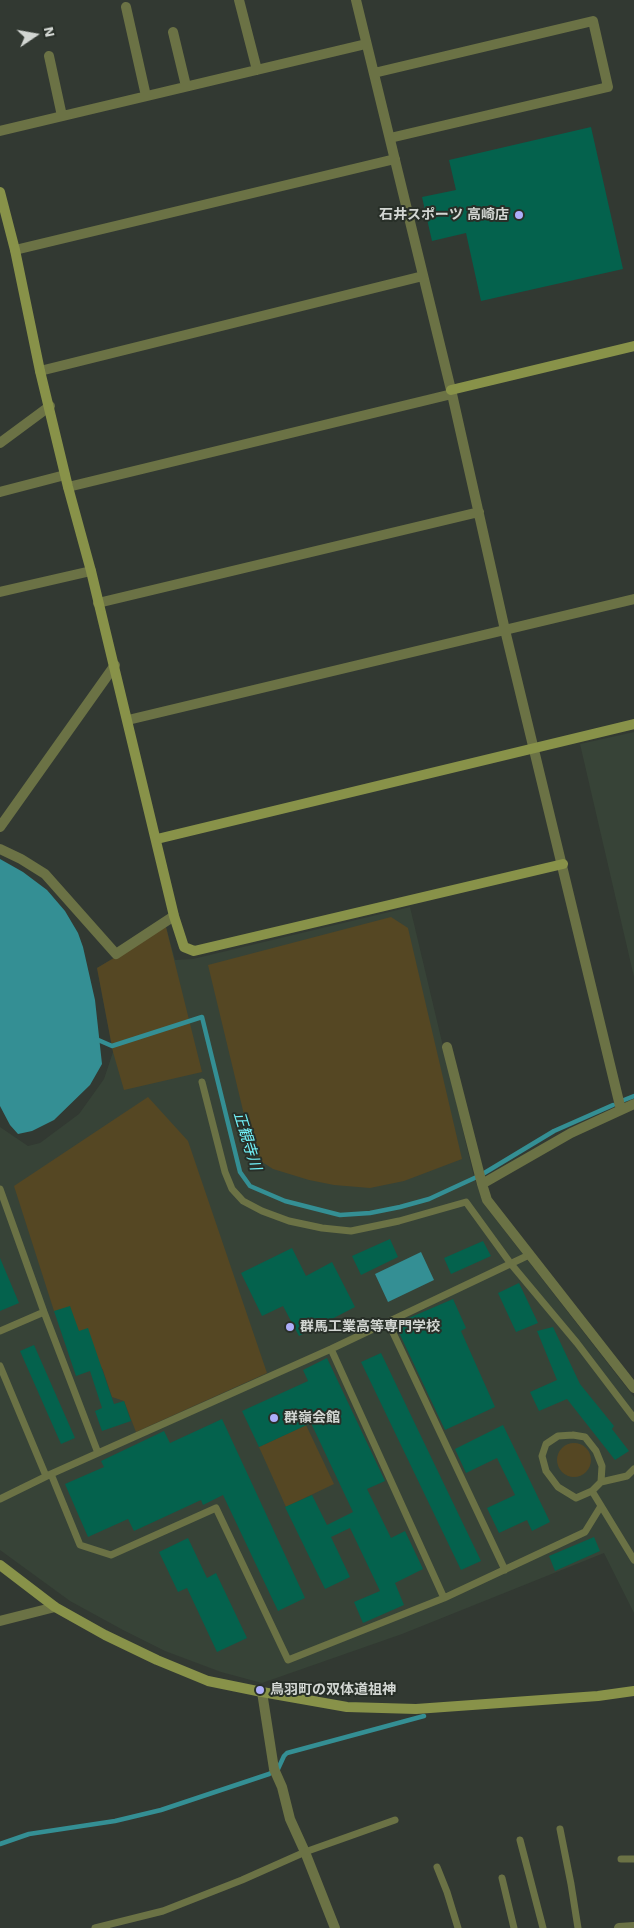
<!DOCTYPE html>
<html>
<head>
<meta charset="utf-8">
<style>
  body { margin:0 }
  #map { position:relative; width:634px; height:1928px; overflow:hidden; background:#323932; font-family:"Work Sans",sans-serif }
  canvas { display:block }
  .north { position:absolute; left:10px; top:10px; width:50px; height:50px; -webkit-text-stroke:4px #282f28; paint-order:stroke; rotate:78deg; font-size:14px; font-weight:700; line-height:20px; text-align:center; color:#d2d6d2 }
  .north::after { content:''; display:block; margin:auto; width:18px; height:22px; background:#d2d6d2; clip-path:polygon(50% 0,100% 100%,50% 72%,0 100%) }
</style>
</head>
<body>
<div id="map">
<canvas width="634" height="1928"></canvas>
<div class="north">N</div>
</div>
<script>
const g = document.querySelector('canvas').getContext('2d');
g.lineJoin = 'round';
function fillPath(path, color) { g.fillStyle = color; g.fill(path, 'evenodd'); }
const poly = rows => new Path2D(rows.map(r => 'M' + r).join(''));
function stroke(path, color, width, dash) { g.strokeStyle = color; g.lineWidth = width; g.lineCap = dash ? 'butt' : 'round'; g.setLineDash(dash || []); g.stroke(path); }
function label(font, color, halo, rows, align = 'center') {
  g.font = font + ' "Work Sans","Noto Sans JP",sans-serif'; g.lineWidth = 4; g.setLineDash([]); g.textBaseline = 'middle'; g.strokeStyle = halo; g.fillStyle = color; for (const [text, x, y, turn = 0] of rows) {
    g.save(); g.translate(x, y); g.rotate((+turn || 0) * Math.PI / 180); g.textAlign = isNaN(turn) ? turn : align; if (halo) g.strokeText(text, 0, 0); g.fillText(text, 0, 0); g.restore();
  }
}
const built = poly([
  [634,732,634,977,580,744],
  [410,907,473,1173,483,1203,634,1397,634,1613,604,1553,402,1634,262,1683,221,1672,165,1651,123,1630,70,1601,0,1550,0,1127,28,1146,40,1143,79,1114,104,1079,113,1052,97,968,166,927,175,960,193,959]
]);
const green = poly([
  [391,917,408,928,462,1159,404,1181,370,1188,334,1185,309,1180,273,1169,259,1160,253,1152,208,965],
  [166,927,202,1072,124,1090,113,1052,97,968],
  [148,1097,188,1141,267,1373,136,1432,124,1401,112,1397,103,1370,79,1331,54,1311,14,1186],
  [306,1425,334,1484,286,1507,259,1447],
  '557 1460a17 17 0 1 1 34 0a17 17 0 1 1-34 0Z'
]);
const water = poly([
  [0,859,23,872,47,890,65,911,78,933,83,947,95,1000,102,1064,90,1085,54,1120,32,1131,18,1134,10,1125,0,1106],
  [421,1252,434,1280,388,1302,375,1274]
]);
const stream = poly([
  [96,1039,112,1046,202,1017,240,1172,250,1186,285,1201,340,1215,370,1213,400,1207,429,1199,481,1175,554,1131,613,1105],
  [624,1100,634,1096],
  [0,1844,29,1834,115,1821,161,1810,269,1774,278,1769,284,1756,287,1753,424,1716]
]);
const building = poly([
  [591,127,623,269,481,301,466,233,432,241,422,197,456,190,449,160],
  [390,1239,398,1257,361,1275,352,1256],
  [483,1241,491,1256,451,1274,444,1258],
  [292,1248,306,1276,332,1262,355,1307,299,1336,283,1306,262,1316,241,1273],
  [0,1258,19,1303,0,1311],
  [519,1283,538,1323,516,1332,498,1293],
  [453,1299,466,1328,461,1331,495,1407,445,1430,395,1324],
  [70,1306,79,1331,88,1328,114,1404,124,1401,131,1421,102,1431,95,1411,102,1408,90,1371,76,1376,54,1311],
  [553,1327,580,1384,614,1426,612,1429,629,1451,615,1460,567,1399,539,1411,530,1392,557,1380,537,1331],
  [34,1345,75,1438,61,1444,20,1351],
  [381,1353,481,1561,461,1570,361,1362],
  [327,1358,385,1481,367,1489,391,1538,405,1531,423,1569,395,1583,404,1605,363,1623,354,1602,380,1591,350,1528,331,1537,350,1577,325,1589,285,1507,312,1495,327,1525,353,1512,311,1423,259,1447,242,1411,308,1381,303,1370],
  [222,1419,305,1598,278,1611,223,1495,203,1505,201,1500,134,1531,128,1519,88,1537,65,1484,104,1467,101,1461,164,1431,170,1443],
  [503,1425,550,1522,532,1531,527,1520,499,1533,487,1508,515,1495,497,1458,466,1473,455,1449],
  [594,1537,600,1551,555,1571,549,1556],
  [188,1538,207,1578,216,1573,247,1638,217,1652,187,1588,178,1592,159,1552]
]);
const lane = poly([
  [202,1082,225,1172,232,1189,243,1201,262,1211,289,1221,322,1228,351,1231,399,1221,466,1202,511,1264,577,1343,634,1418],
  [0,1189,44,1312,98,1453],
  [388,1322,505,1570],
  [0,1331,44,1312],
  [331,1349,444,1598],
  [0,1366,46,1476],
  [573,1435,585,1437,596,1451,602,1466,601,1482,592,1491,576,1498,558,1487,546,1471,542,1456,546,1444,558,1436,573,1435],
  [51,1474,80,1545,111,1555,216,1508,288,1660,444,1598,585,1532,601,1506],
  [601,1482,627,1476,634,1469],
  [592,1491,634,1560],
  [0,1499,51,1474,331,1349,529,1255],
  [560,1829,571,1884,578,1928],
  [520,1840,543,1928],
  [621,1859,634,1859],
  [437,1867,447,1892,458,1928],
  [502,1878,514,1928],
  [95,1928,163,1911,242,1880,305,1852,395,1820]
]);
const street = poly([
  [239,0,257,70],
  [356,0,452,394,505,630,621,1110],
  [126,7,146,96],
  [173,32,186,86],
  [49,56,62,116],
  [374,73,593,21,608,87,390,138],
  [0,131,366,44],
  [15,250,395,159],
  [40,371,423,276],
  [0,443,50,406],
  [68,487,452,394],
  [0,492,65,475],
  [0,592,91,571],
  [98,603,479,512],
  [128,720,634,599],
  [0,827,115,665],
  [0,849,21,859,45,874,116,954,174,916],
  [447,1047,482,1184],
  [634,1104,571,1133,482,1184,487,1200,634,1388],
  [0,1621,55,1607],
  [262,1692,274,1769,282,1787,290,1819,305,1852,335,1928],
  [619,1928,634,1927]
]);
const secondary = poly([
  [0,192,15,250,40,371,68,487,91,571,174,916,184,947,194,951,563,864],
  [451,390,634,346],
  [157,839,634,724],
  [0,1565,55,1607,105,1635,157,1660,208,1681,262,1692,347,1707,416,1709,598,1696,634,1691]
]);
const markers = [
  [519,215,5,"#aeaefa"],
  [290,1327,5,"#aeaefa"],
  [274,1418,5,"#aeaefa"],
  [260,1690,5,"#aeaefa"]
];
const poiNames = [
  ["石井スポーツ 高崎店",509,215,"right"],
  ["群馬工業高等専門学校",300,1327],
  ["群嶺会館",284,1418],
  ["鳥羽町の双体道祖神",270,1690]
];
const waterNames = [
  ["正観寺川",247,1141,73]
];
fillPath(built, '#374337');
fillPath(green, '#554723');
fillPath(water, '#348f94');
stroke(stream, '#348f94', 4.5);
fillPath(building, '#04624d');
stroke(lane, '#6b7245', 7);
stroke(street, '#6b7245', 10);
stroke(secondary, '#889249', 10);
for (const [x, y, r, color] of markers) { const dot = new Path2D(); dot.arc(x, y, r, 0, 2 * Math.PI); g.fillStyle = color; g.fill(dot); stroke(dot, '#282f28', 2); }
label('bold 14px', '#d2d6d2', '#282f28', poiNames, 'left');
label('italic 15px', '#72f3fa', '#282f28', waterNames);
</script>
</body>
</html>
